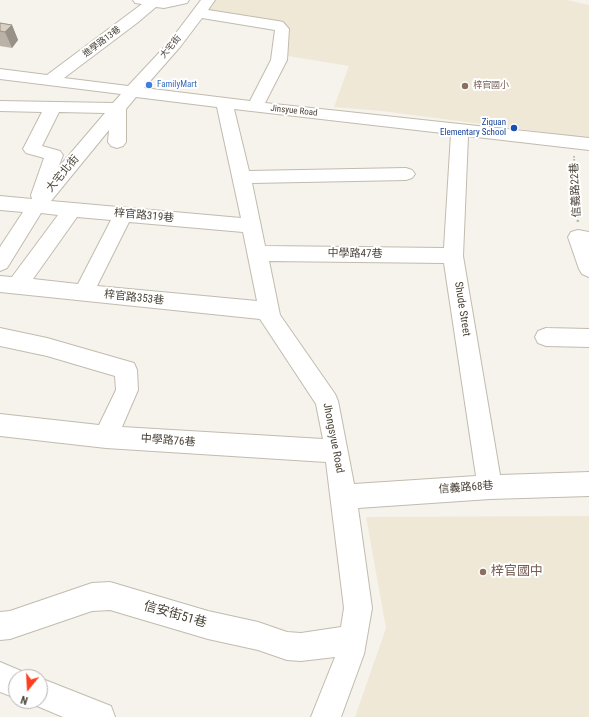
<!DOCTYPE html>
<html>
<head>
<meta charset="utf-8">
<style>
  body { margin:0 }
  #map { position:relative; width:589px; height:717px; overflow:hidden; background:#f6f3ec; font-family:"Roboto Condensed",sans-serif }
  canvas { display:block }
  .north { position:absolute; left:8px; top:669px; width:40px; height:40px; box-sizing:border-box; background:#fff; border:1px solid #b7b4b0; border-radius:50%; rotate:198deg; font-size:11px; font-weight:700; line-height:16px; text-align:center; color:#4b4439 }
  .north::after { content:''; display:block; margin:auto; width:14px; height:18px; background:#fc3f1d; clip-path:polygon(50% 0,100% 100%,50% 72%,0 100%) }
</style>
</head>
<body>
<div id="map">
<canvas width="589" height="717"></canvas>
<div class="north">N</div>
</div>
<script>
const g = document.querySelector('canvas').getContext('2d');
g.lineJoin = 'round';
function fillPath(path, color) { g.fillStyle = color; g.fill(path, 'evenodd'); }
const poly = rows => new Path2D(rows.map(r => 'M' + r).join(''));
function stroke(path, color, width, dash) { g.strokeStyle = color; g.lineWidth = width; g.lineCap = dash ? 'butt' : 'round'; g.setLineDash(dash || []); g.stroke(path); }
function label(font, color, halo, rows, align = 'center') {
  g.font = font + ' "Roboto Condensed","Noto Sans TC",sans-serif'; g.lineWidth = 4; g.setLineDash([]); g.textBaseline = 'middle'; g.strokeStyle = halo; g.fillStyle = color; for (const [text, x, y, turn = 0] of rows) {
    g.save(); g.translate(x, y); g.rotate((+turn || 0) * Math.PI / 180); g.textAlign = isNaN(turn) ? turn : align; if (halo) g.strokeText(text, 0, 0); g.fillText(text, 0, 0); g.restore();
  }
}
const education = poly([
  [215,0,567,0,589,5,589,138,382,111,334,107,349,66,282,55,284,27,205,15],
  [589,516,589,717,355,717,386,628,366,517]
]);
const pathFar1 = poly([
  [574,156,575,181]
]);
const path = poly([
  [575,180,578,223]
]);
const minor = poly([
  [133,0,189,0,187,3,164,8,156,7,137,23,64,78,128,86,170,41,201,0,215,0,208,10,278,21,283,22,289,29,287,60,265,103,589,138,589,150,468,136,463,256,500,475,589,472,589,496,490,499,358,508,372,608,364,654,341,717,311,717,335,657,301,661,287,660,258,650,208,639,110,610,92,611,10,639,0,640,0,612,10,611,92,583,110,582,208,611,258,622,287,632,301,633,341,627,344,608,326,462,106,448,0,436,0,414,99,425,116,390,115,376,47,356,0,346,0,328,47,338,134,363,137,370,138,390,122,427,323,439,316,404,260,319,0,292,0,276,12,277,58,215,41,213,7,268,0,271,0,247,23,212,0,210,0,196,32,199,31,195,44,158,26,153,23,149,42,112,0,111,0,101,113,103,121,94,0,79,0,69,47,75,142,4,135,3,133,0],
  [202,18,275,30,271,60,250,101,144,88,180,47,202,18],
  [136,97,217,107,241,218,51,201,109,130,108,142,111,146,117,148,123,146,126,142,126,109,136,97],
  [234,109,451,134,444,248,265,246,252,183,406,180,412,178,415,174,412,170,406,168,249,171,234,109],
  [59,112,105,113,58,168,63,155,60,151,42,146,59,112],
  [77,217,111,220,78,284,33,279,77,217],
  [129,222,243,232,257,301,97,286,129,222],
  [269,261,444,263,476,476,354,484,338,401,335,394,280,315,269,261],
  [578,230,589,232,589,277,582,274,579,269,568,237,571,232,578,230],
  [546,328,589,329,589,347,546,346,538,343,535,337,538,331,546,328],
  [0,662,26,673,28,677,16,677,16,698,0,692,0,662],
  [40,678,111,706,115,717,63,717,30,703,29,701,40,701,40,678]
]);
const wall = poly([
  [0,23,12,25,18,40,12,48,0,46]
]);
const shadedWall = poly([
  [12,25,18,40,12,48,5,32]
]);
const building = poly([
  [0,23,12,25,5,32,0,31,0,23]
]);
const markers = [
  [149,85,4,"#3f7fe0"],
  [465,86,4,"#8d6e63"],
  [514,128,4,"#1a4fb4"],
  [483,572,4,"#8d6e63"]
];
const farStreetnames = [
  ["進學路13巷",102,42,-37],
  ["大宅街",171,47,-50],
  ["Jinsyue Road",294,111,6]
];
const farShopnames = [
  ["FamilyMart",157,85]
];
const farEducationnames = [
  ["梓官國小",473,86]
];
const farTransitnames = [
  ["Ziguan",506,123],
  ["Elementary School",506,133]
];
const streetNames = [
  ["大宅北街",63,174,-50],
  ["信義路22巷",576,190,-93],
  ["梓官路319巷",144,216,5],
  ["中學路47巷",355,254,1],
  ["梓官路353巷",134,298,6],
  ["Shude Street",462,309,81],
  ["Jhongsyue Road",333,438,79],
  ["中學路76巷",168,441,4],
  ["信義路68巷",466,488,-4]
];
const nearEducationnames = [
  ["梓官國中",491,572]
];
const nearStreetnames = [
  ["信安街51巷",175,615,16]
];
fillPath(education, '#efe8d6');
stroke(minor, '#c2bbae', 2);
stroke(pathFar1, '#c4b79f', 2, [1.5, 1.5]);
stroke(path, '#c4b79f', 2.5, [2, 2]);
fillPath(minor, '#fff');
fillPath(wall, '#bab2a6');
fillPath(shadedWall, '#979187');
fillPath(building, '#d8cfc1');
stroke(building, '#979187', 1);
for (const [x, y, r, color] of markers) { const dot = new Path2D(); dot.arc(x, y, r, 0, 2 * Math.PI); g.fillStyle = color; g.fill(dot); stroke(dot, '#fff', 1.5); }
label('9px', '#4b4439', '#fff', farStreetnames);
label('9px', '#366cbe', '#fff', farShopnames, 'left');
label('9px', '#785e54', '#fff', farEducationnames, 'left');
label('9px', '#164399', '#fff', farTransitnames, 'right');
label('11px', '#4b4439', '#fff', streetNames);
label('13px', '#785e54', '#fff', nearEducationnames, 'left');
label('13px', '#4b4439', '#fff', nearStreetnames);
</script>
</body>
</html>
